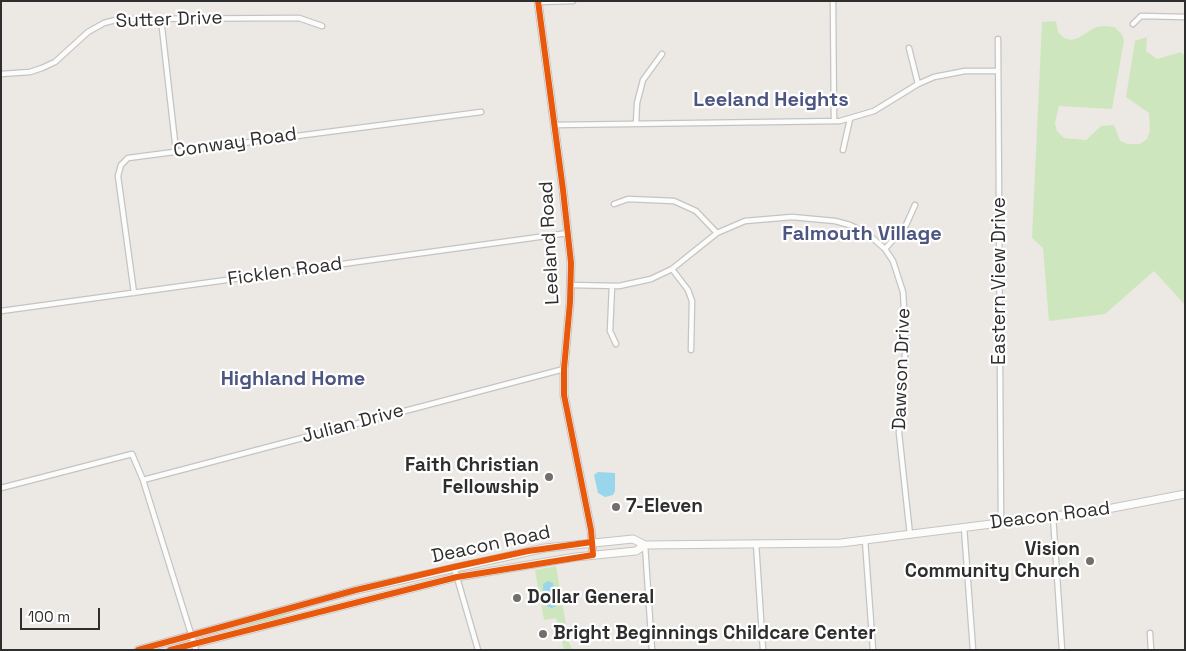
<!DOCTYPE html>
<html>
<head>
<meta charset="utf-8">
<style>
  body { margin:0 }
  #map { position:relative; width:1186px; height:651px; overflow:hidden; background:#ece8e4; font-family:"Space Grotesk",sans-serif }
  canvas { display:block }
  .frame { position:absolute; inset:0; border:2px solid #2e2e2e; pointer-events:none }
  .scale { position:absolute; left:20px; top:608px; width:80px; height:22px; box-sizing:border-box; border:2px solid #2e2e2e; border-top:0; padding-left:6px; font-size:15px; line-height:18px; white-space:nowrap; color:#2e2e2e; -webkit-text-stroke:4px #fff; paint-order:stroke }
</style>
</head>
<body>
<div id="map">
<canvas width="1186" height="651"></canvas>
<div class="frame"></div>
<div class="scale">100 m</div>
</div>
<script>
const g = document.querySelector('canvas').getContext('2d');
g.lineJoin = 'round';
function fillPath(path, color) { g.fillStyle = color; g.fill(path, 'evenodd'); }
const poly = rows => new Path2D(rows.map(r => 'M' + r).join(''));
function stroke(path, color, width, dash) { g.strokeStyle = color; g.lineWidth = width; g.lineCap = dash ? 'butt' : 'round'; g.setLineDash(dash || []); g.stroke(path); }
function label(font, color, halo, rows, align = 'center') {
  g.font = font + ' "Space Grotesk",sans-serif'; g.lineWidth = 4.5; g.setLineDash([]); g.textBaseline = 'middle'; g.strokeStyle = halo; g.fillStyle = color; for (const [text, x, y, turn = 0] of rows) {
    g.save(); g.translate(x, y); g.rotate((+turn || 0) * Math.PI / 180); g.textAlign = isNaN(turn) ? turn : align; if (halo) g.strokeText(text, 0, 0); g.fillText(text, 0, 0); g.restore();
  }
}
const green = poly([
  [1056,21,1058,32,1064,38,1071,40,1078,38,1096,27,1106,26,1114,27,1121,33,1124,40,1112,109,1059,106,1055,123,1057,131,1064,138,1086,140,1101,126,1114,125,1120,141,1128,144,1140,144,1147,139,1150,131,1149,113,1126,97,1135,41,1147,37,1146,51,1157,59,1181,52,1185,56,1185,305,1154,271,1105,314,1049,321,1043,248,1032,238,1042,22],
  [556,566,569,643,573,650,564,650,556,618,544,620,535,570],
  [316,604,275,619,228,631,273,616]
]);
const water = poly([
  [598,472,615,473,615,491,613,495,605,497,598,493,594,475],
  [548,581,553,583,556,600,555,607,551,608,547,606,543,589,543,584]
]);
const minor = poly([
  [833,1,834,121],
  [538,2,573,1],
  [161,19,176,151],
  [1133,24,1141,16,1185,17],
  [998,39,1001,522],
  [909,48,918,84],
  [1,74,30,72,42,68,55,62,88,32,104,23,119,19,299,18,322,26],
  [636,124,637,103,643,80,662,54],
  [555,125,840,121,874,111,918,84,934,77,965,71,998,71],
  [843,150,850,119],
  [614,204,628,199,674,201,696,211,717,233],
  [885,249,906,225,915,205],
  [672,269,688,290,692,301,691,350],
  [571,285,619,286,651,279,672,269,717,233,745,221,792,217,835,221,850,225,868,234,885,249,893,261,903,292,906,342,899,433,910,535],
  [612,286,610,331,616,344],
  [134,293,118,176,121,165,128,158,481,112],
  [1,311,568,233],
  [143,480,564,369],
  [1,488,132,454,143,480,196,650],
  [1053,516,1062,650],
  [964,527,973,650],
  [865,540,873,650],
  [756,543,763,650],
  [645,545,652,650],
  [454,567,478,650],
  [1150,633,1151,650]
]);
const secondary = poly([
  [538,1,563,190,571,263,570,302,564,369,564,395,591,530,593,555],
  [138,650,356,590,545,548,633,539,645,545,841,543,1102,510,1185,494],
  [170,650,457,577,576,557,636,551,645,545]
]);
const cycleway = poly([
  [138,650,356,590,454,567,528,551,592,542],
  [170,650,457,577,593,555,591,530,564,395,564,369,570,302,571,263,563,190,538,1]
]);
const markers = [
  [549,477,5,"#706f6e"],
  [616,507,5,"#706f6e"],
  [1090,561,5,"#706f6e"],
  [517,598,5,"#706f6e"],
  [543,634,5,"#706f6e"]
];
const streetNames = [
  ["Sutter Drive",169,20,-2],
  ["Conway Road",235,143,-8],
  ["Leeland Road",550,243,-93],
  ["Ficklen Road",285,272,-8],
  ["Eastern View Drive",1000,281,-90],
  ["Dawson Drive",902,369,-88],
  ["Julian Drive",353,424,-15],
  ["Deacon Road",1050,516,-7],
  ["Deacon Road",491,545,-12]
];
const poiNames = [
  ["Faith Christian",539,466,"right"],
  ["Fellowship",539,488,"right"],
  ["7-Eleven",626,507],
  ["Vision",1080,550,"right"],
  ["Community Church",1080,572,"right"],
  ["Dollar General",527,598],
  ["Bright Beginnings Childcare Center",553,634]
];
const neighbourhoodNames = [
  ["Leeland Heights",771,101],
  ["Falmouth Village",862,235],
  ["Highland Home",293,380]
];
fillPath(green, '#cee6be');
fillPath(water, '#99d6ec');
stroke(minor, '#c5c4c5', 7);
stroke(secondary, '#c5c4c5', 9);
stroke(minor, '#fcfcfb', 4.5);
stroke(secondary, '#fcfcfb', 7);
stroke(cycleway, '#e8590c', 6);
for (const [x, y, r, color] of markers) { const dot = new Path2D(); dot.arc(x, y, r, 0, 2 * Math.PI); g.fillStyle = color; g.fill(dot); stroke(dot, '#fff', 2); }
label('19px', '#2e2e2e', '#fff', streetNames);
label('bold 19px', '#2e2e2e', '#fff', poiNames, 'left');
label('bold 20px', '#4d5680', '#fff', neighbourhoodNames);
</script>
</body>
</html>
